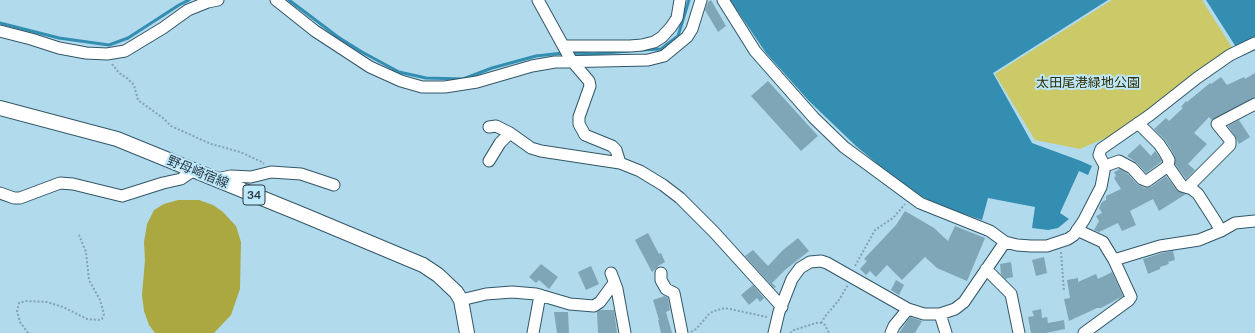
<!DOCTYPE html>
<html>
<head>
<meta charset="utf-8">
<style>
  body { margin:0 }
  canvas { display:block; background:#b1daec }
</style>
</head>
<body>
<canvas width="1255" height="333"></canvas>
<script>
const g = document.querySelector('canvas').getContext('2d');
g.lineJoin = 'round';
function fillPath(path, color) { g.fillStyle = color; g.fill(path, 'evenodd'); }
const poly = rows => new Path2D(rows.map(r => 'M' + r).join(''));
function stroke(path, color, width, dash) { g.strokeStyle = color; g.lineWidth = width; g.lineCap = dash ? 'butt' : 'round'; g.setLineDash(dash || []); g.stroke(path); }
function label(font, color, halo, rows, align = 'center') {
  g.font = font + ' Lato,"Noto Sans JP",sans-serif'; g.lineWidth = 4; g.setLineDash([]); g.textBaseline = 'middle'; g.strokeStyle = halo; g.fillStyle = color; for (const [text, x, y, turn = 0] of rows) {
    g.save(); g.translate(x, y); g.rotate((+turn || 0) * Math.PI / 180); g.textAlign = isNaN(turn) ? turn : align; if (halo) g.strokeText(text, 0, 0); g.fillText(text, 0, 0); g.restore();
  }
}
const green = poly([
  [1112,0,1202,0,1233,49,1140,117,1110,136,1080,149,1035,140,995,74]
]);
const forest = poly([
  [178,200,199,200,213,205,223,212,236,226,241,242,240,289,231,315,214,333,155,333,149,325,144,311,142,295,145,260,144,242,147,224,154,210,164,204]
]);
const water = poly([
  [730,0,1108,0,993,73,1032,143,1081,161,1092,166,1088,175,1079,171,1060,213,1069,219,1058,228,1048,230,1032,228,1035,207,988,198,982,220,946,208,910,191,856,146,809,101,766,53],
  [1206,0,1255,0,1255,37,1236,47]
]);
const stream = poly([
  [289,0,338,37,362,52,399,72,426,78,463,79,492,68,536,56,563,53],
  [0,23,59,38,109,45,128,38,179,5,189,0],
  [641,50,661,49,678,36,689,0],
  [571,53,594,54,629,51]
]);
const building = poly([
  [711,0,726,26,718,32,705,10,708,2],
  [1255,73,1255,97,1212,120,1209,117,1194,133,1207,144,1188,164,1195,170,1186,179,1175,164,1175,157,1171,149,1164,139,1154,129,1166,118,1169,121,1183,108,1181,107,1186,101,1187,102,1210,83,1211,84,1221,77,1227,85,1244,77,1245,79],
  [768,81,818,136,801,151,751,96],
  [1239,120,1250,137,1239,144,1235,136,1228,126],
  [1140,144,1151,156,1155,151,1162,161,1146,173,1137,163,1127,156],
  [1120,169,1128,174,1137,184,1145,188,1151,187,1166,176,1177,190,1186,194,1159,211,1153,199,1130,211,1136,225,1122,231,1118,223,1099,232,1094,230,1099,221,1096,216,1102,213,1099,208,1102,202,1106,200,1106,196,1121,189,1114,178,1116,176,1114,172],
  [905,211,934,228,948,241,955,226,985,238,967,281,937,268,925,257,902,280,887,265,876,277,870,271,866,275,860,269,867,261,864,259,896,225],
  [648,233,659,254,661,253,665,262,658,266,658,267,652,272,635,240],
  [798,238,809,251,785,270,772,283,776,287,774,288,745,256,753,250,768,266,783,250],
  [1173,251,1175,260,1168,262,1169,264,1160,267,1160,269,1148,274,1143,259,1162,253],
  [1044,257,1047,273,1036,276,1032,260],
  [1011,262,1013,277,1005,279,1001,274,1000,264],
  [541,264,558,277,549,289,539,280,536,283,529,277],
  [591,266,599,284,586,290,578,272],
  [1112,272,1123,296,1101,308,1097,308,1069,321,1064,299,1070,298,1067,280,1078,278,1078,282,1096,274,1098,279],
  [896,280,904,285,899,295,891,290],
  [753,285,764,298,760,302,757,298,749,305,741,295],
  [665,296,668,298,670,310,666,312,672,333,661,333,658,320,659,320,653,300],
  [1041,309,1042,318,1047,317,1048,323,1064,320,1065,329,1046,333,1031,333,1028,317,1034,316,1032,311],
  [600,310,614,310,617,333,598,333,597,312],
  [554,312,568,312,569,333,557,333],
  [910,317,922,321,915,333,899,333]
]);
const path = poly([
  [112,64,119,73,127,78,134,85,138,100,163,118,171,126,211,144,240,152,262,162,264,164],
  [1061,252,1064,292],
  [855,266,875,230,893,218,905,204],
  [821,323,827,314,839,300,848,285],
  [691,332,696,329,710,313,717,310,725,308,767,317],
  [28,333,20,322,17,311,19,303,26,301,47,302,63,307,87,319,98,320,102,319,104,314,100,300,89,280,86,252,79,235],
  [790,333,794,330,816,323,821,323,825,325,829,333]
]);
const minor = poly([
  [276,0,315,31,370,67,401,81,422,87,445,87,477,82,532,66,555,62,648,60,664,56,687,37,692,29,701,0],
  [538,0,571,60,589,81,590,86,579,117,579,124,585,135,612,146,616,150,620,163],
  [723,0,755,51,814,118,844,147,920,203,990,231,1005,242,1017,245,1031,246,1047,246,1068,239,1074,235,1084,220,1101,187,1105,166,1099,155,1101,149,1150,115,1197,78,1230,55,1255,43],
  [0,31,31,39,59,48,86,53,107,54,125,51,163,28,188,10,208,2,218,0],
  [564,46,630,46,642,45,654,42,662,37,671,27,677,18,680,0],
  [489,127,496,126,510,133,531,148,541,151,620,163,640,171,663,185,680,198,714,232,782,307],
  [489,161,500,143,510,133],
  [1105,166,1119,161,1132,168,1142,179,1147,181,1168,166,1169,160,1165,153,1159,144,1138,123],
  [1168,166,1182,186,1192,189,1198,194,1216,222,1221,231],
  [216,179,231,176,251,177,271,172,301,174,334,185],
  [1188,187,1230,145,1230,140,1217,124,1255,104],
  [0,193,14,198,20,198,60,183,73,184,122,196,163,183,181,179,194,170],
  [1077,230,1103,242,1114,260],
  [986,269,1011,294,1019,333],
  [611,273,617,289,625,333],
  [661,273,661,280,666,289,674,293,682,333],
  [461,300,486,294,512,292,536,294,570,304,594,306,600,302,614,283],
  [940,314,946,333],
  [533,333,540,295],
  [774,333,779,312,792,279,800,268,810,262,821,261,827,263,908,309,924,314,940,314,955,309,964,302,1005,242],
  [891,333,894,326,908,309],
  [1084,333,1129,300,1131,297,1114,260,1160,246,1199,240,1221,231,1235,223,1255,221]
]);
const major = poly([
  [0,108,117,139,301,214,423,265,438,275,456,292,461,300,467,333]
]);
const shields = [
  [254,195,22]
];
const shieldNames = [
  ["34",254,195]
];
const parkNames = [
  ["太田尾港緑地公園",1088,83]
];
const streetNames = [
  ["野母崎宿線",198,172,22]
];
fillPath(green, '#ccc969');
fillPath(forest, '#aba842');
fillPath(water, '#338eb1');
stroke(stream, '#338eb1', 3);
fillPath(building, '#7ea6b7');
stroke(minor, '#325767', 13);
stroke(major, '#325767', 16);
stroke(path, '#82a3b1', 2, [2, 2]);
stroke(minor, '#fff', 11);
stroke(major, '#fff', 14);
for (const [x, y, w] of shields) { const box = new Path2D(); box.roundRect(x - w / 2, y - 10, w, 20, 3); g.fillStyle = '#bde7fa'; g.fill(box); stroke(box, '#28383f', 1); }
label('bold 12px', '#28383f', null, shieldNames);
label('13px', '#312f03', '#bde7fa', parkNames);
label('13px', '#28383f', '#bde7fa', streetNames);
</script>
</body>
</html>
